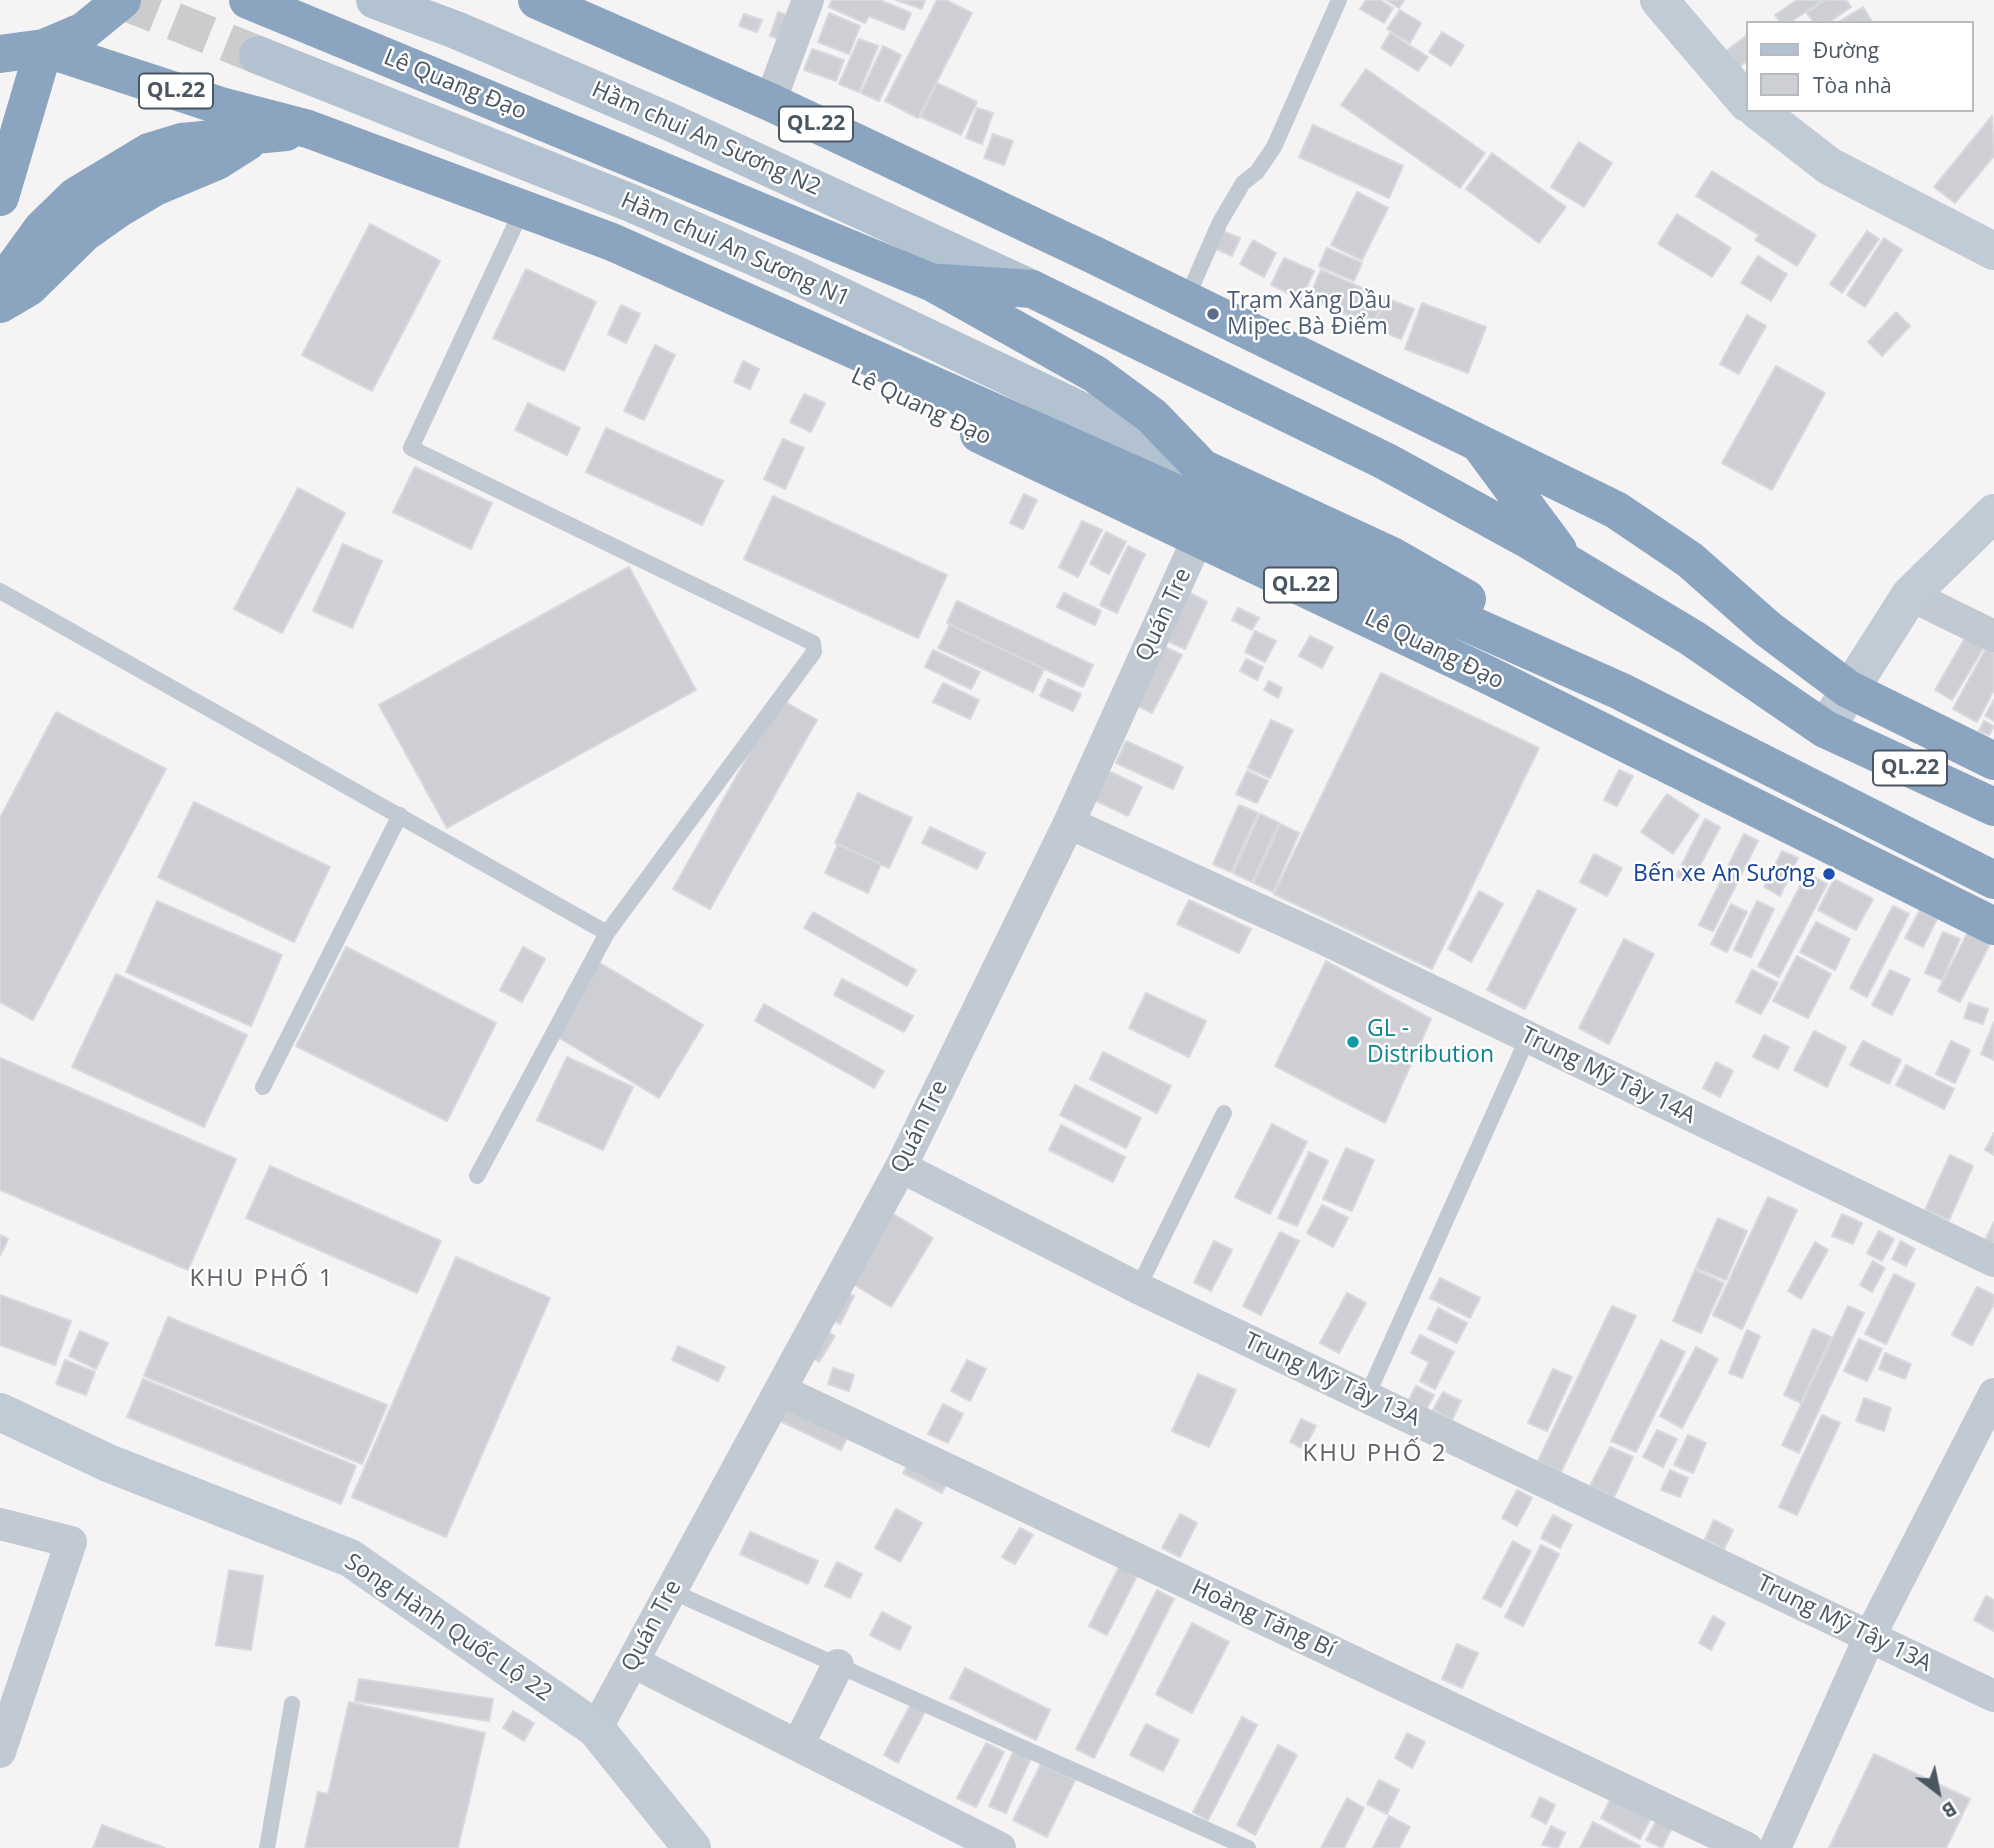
<!DOCTYPE html>
<html>
<head>
<meta charset="utf-8">
<style>
  body { margin:0 }
  #map { position:relative; width:1994px; height:1848px; overflow:hidden; background:#f5f3f3; font-family:"Open Sans",sans-serif }
  canvas { display:block }
  .legend { position:absolute; left:1746px; top:21px; width:228px; height:91px; box-sizing:border-box; background:#fff; border:2px solid #b7bbc0; margin:0; padding:9px 12px; list-style:none; font-size:21px; color:#4a5661 }
  .legend li { display:flex; align-items:center; gap:14px; height:35px }
  .legend b { width:35px; border:2px solid #b7bbc0 }
  .north { position:absolute; left:1903px; top:1757px; width:70px; height:70px; -webkit-text-stroke:5px #fff; paint-order:stroke; rotate:148deg; font-size:19px; font-weight:700; line-height:28px; text-align:center; color:#4a5661 }
  .north::after { content:''; display:block; margin:auto; width:24px; height:32px; background:#4a5661; clip-path:polygon(50% 0,100% 100%,50% 72%,0 100%) }
</style>
</head>
<body>
<div id="map">
<canvas width="1994" height="1848"></canvas>
<ul class="legend">
<li><b style="height:9px;background:#b3c2d1"></b>Đường</li>
<li><b style="height:19px;background:#cdcfd5"></b>Tòa nhà</li>
</ul>
<div class="north">B</div>
</div>
<script>
const g = document.querySelector('canvas').getContext('2d');
g.lineJoin = 'round';
function fillPath(path, color) { g.fillStyle = color; g.fill(path, 'evenodd'); }
const poly = rows => new Path2D(rows.map(r => 'M' + r).join(''));
function stroke(path, color, width, dash) { g.strokeStyle = color; g.lineWidth = width; g.lineCap = dash ? 'butt' : 'round'; g.setLineDash(dash || []); g.stroke(path); }
function label(font, color, halo, rows, align = 'center') {
  g.font = font + ' "Open Sans",sans-serif'; g.lineWidth = 5; g.setLineDash([]); g.textBaseline = 'middle'; g.strokeStyle = halo; g.fillStyle = color; for (const [text, x, y, turn = 0] of rows) {
    g.save(); g.translate(x, y); g.rotate((+turn || 0) * Math.PI / 180); g.textAlign = isNaN(turn) ? turn : align; if (halo) g.strokeText(text, 0, 0); g.fillText(text, 0, 0); g.restore();
  }
}
const building = poly([
  [832,0,880,0,911,13,904,30,869,16,865,23,829,7,832,0],
  [896,0,925,0,922,9,896,0],
  [937,0,946,0,972,13,918,118,885,101,937,0],
  [1366,0,1380,0,1393,8,1384,23,1360,9,1366,0],
  [1386,0,1404,0,1399,8,1386,0],
  [1797,0,1823,0,1789,23,1781,23,1775,15,1797,0],
  [1826,0,1846,0,1851,7,1828,23,1814,23,1807,13,1826,0],
  [1863,7,1873,23,1837,23,1863,7],
  [1400,10,1421,23,1410,43,1387,29,1400,10],
  [778,12,798,19,789,42,770,36,778,12],
  [829,13,860,26,849,54,818,42,829,13],
  [744,14,762,20,757,32,739,26,744,14],
  [1442,32,1464,45,1451,66,1429,52,1442,32],
  [1390,33,1428,57,1418,71,1381,48,1390,33],
  [1747,35,1747,61,1734,71,1721,55,1747,35],
  [859,39,878,46,859,92,839,84,859,39],
  [883,46,901,55,879,101,861,93,883,46],
  [812,49,844,60,836,81,804,70,812,49],
  [1366,69,1485,153,1460,188,1341,105,1366,69],
  [937,83,977,102,961,135,921,117,937,83],
  [977,108,993,113,982,144,966,138,977,108],
  [1992,116,1994,156,1955,203,1934,187,1992,116],
  [1313,125,1403,166,1389,198,1299,157,1313,125],
  [993,134,1013,141,1004,165,984,158,993,134],
  [1579,142,1612,163,1584,207,1551,187,1579,142],
  [1492,153,1566,207,1539,243,1466,189,1492,153],
  [1712,171,1816,235,1797,266,1755,240,1759,235,1696,196,1712,171],
  [1357,192,1388,208,1362,260,1331,245,1357,192],
  [1677,214,1731,248,1712,277,1658,244,1677,214],
  [370,224,440,261,372,391,302,355,370,224],
  [1220,230,1240,238,1232,256,1212,247,1220,230],
  [1867,231,1879,239,1842,293,1830,284,1867,231],
  [1884,238,1902,250,1865,307,1847,295,1884,238],
  [1253,240,1276,253,1264,277,1240,264,1253,240],
  [1327,248,1362,263,1354,281,1319,266,1327,248],
  [1758,256,1787,274,1771,301,1741,283,1758,256],
  [1284,258,1314,271,1301,299,1271,285,1284,258],
  [526,269,596,302,564,371,493,338,526,269],
  [1321,270,1385,298,1372,326,1309,298,1321,270],
  [1386,298,1414,309,1401,339,1373,328,1386,298],
  [1422,303,1486,327,1468,373,1405,349,1422,303],
  [621,305,640,314,626,343,608,334,621,305],
  [1896,312,1910,326,1882,356,1868,342,1896,312],
  [1747,315,1766,326,1739,374,1720,364,1747,315],
  [655,345,675,355,644,420,624,411,655,345],
  [743,361,759,369,750,389,734,382,743,361],
  [1776,366,1825,393,1772,490,1722,463,1776,366],
  [804,394,825,403,811,432,790,422,804,394],
  [528,403,580,428,567,455,515,430,528,403],
  [606,428,723,481,702,525,586,472,606,428],
  [783,439,804,448,785,489,764,479,783,439],
  [415,467,492,503,471,549,393,512,415,467],
  [298,488,345,513,282,633,234,609,298,488],
  [1024,494,1037,500,1023,529,1010,523,1024,494],
  [773,496,947,575,918,638,744,559,773,496],
  [1082,521,1102,530,1078,577,1059,567,1082,521],
  [1106,532,1126,542,1109,574,1090,564,1106,532],
  [343,544,382,561,352,628,313,611,343,544],
  [1128,546,1145,554,1117,613,1100,605,1128,546],
  [629,567,696,690,447,828,379,705,629,567],
  [1064,593,1101,611,1095,625,1057,607,1064,593],
  [1190,593,1207,602,1185,649,1167,641,1190,593],
  [957,601,1093,665,1083,687,947,623,957,601],
  [1238,608,1259,618,1252,630,1232,620,1238,608],
  [950,625,1044,669,1033,692,938,648,950,625],
  [1255,631,1276,641,1265,662,1245,652,1255,631],
  [1969,631,1987,642,1952,700,1935,690,1969,631],
  [1310,636,1333,647,1322,668,1299,656,1310,636],
  [1990,641,1994,643,1994,690,1977,722,1953,709,1990,641],
  [1165,647,1182,655,1152,713,1136,705,1165,647],
  [933,650,980,672,971,689,925,667,933,650],
  [1246,659,1263,667,1257,680,1240,671,1246,659],
  [1381,673,1539,748,1432,969,1274,894,1381,673],
  [1048,679,1081,694,1073,711,1040,696,1048,679],
  [1269,681,1282,688,1278,698,1264,690,1269,681],
  [943,683,979,700,970,719,933,702,943,683],
  [780,699,817,720,710,909,673,889,780,699],
  [1994,700,1994,721,1985,716,1994,700],
  [56,712,166,769,33,1020,0,1002,0,818,56,712],
  [1271,720,1293,730,1270,778,1248,768,1271,720],
  [1984,721,1994,726,1989,735,1979,731,1984,721],
  [1126,741,1183,767,1173,789,1116,763,1126,741],
  [1102,768,1142,787,1128,816,1088,797,1102,768],
  [1619,770,1633,776,1617,806,1604,800,1619,770],
  [1247,771,1268,781,1257,803,1236,794,1247,771],
  [858,793,912,818,889,868,835,843,858,793],
  [1667,794,1699,815,1673,854,1641,832,1667,794],
  [194,802,330,867,294,942,158,877,194,802],
  [1239,805,1258,813,1231,872,1213,864,1239,805],
  [1260,814,1279,823,1252,882,1233,873,1260,814],
  [1705,819,1720,827,1691,883,1676,876,1705,819],
  [1280,824,1299,833,1273,892,1254,883,1280,824],
  [930,827,985,853,977,869,922,843,930,827],
  [1744,834,1758,841,1713,931,1699,925,1744,834],
  [838,844,881,864,868,893,825,873,838,844],
  [1782,851,1798,858,1780,896,1764,887,1782,851],
  [1594,854,1622,868,1607,896,1580,882,1594,854],
  [1807,873,1827,884,1779,977,1758,966,1807,873],
  [1834,879,1873,899,1856,930,1818,910,1834,879],
  [1538,890,1576,909,1525,1009,1487,990,1538,890],
  [1479,891,1503,904,1471,962,1448,949,1479,891],
  [1189,900,1251,929,1239,953,1177,924,1189,900],
  [157,901,282,955,251,1026,126,972,157,901],
  [1757,901,1774,909,1751,957,1734,950,1757,901],
  [1731,904,1747,912,1727,952,1711,944,1731,904],
  [1893,906,1909,914,1867,997,1850,988,1893,906],
  [1920,910,1937,919,1923,947,1905,938,1920,910],
  [813,912,916,970,907,986,804,928,813,912],
  [1816,922,1850,939,1835,970,1800,952,1816,922],
  [1943,932,1960,939,1942,980,1925,973,1943,932],
  [1968,932,1990,944,1960,1002,1938,991,1968,932],
  [1624,939,1654,954,1609,1044,1579,1028,1624,939],
  [346,947,496,1023,447,1121,296,1046,346,947],
  [523,947,545,959,522,1002,500,990,523,947],
  [1797,956,1831,974,1808,1018,1773,1001,1797,956],
  [595,960,703,1025,659,1098,551,1033,595,960],
  [1326,961,1431,1019,1385,1123,1275,1066,1326,961],
  [1752,970,1778,983,1761,1014,1736,1002,1752,970],
  [1890,970,1910,979,1892,1015,1872,1005,1890,970],
  [116,974,247,1035,204,1127,72,1067,116,974],
  [842,979,913,1016,904,1032,834,995,842,979],
  [1146,993,1206,1021,1189,1057,1129,1028,1146,993],
  [1969,1003,1988,1009,1983,1024,1964,1018,1969,1003],
  [764,1004,884,1071,874,1088,755,1021,764,1004],
  [1994,1022,1994,1060,1981,1054,1994,1022],
  [1814,1031,1846,1047,1827,1087,1794,1070,1814,1031],
  [1764,1035,1789,1047,1778,1069,1753,1057,1764,1035],
  [1863,1041,1901,1060,1889,1084,1850,1065,1863,1041],
  [1951,1041,1970,1050,1955,1083,1936,1074,1951,1041],
  [1103,1052,1171,1086,1157,1113,1090,1079,1103,1052],
  [567,1057,633,1087,603,1150,537,1120,567,1057],
  [0,1058,236,1159,188,1270,0,1190,0,1058],
  [1716,1062,1733,1071,1720,1097,1703,1088,1716,1062],
  [1906,1065,1954,1089,1944,1109,1896,1085,1906,1065],
  [1075,1085,1141,1118,1126,1148,1060,1115,1075,1085],
  [1272,1124,1307,1142,1270,1214,1235,1197,1272,1124],
  [1061,1125,1125,1157,1113,1182,1049,1150,1061,1125],
  [1994,1133,1994,1155,1985,1150,1994,1133],
  [1346,1148,1374,1160,1352,1211,1323,1199,1346,1148],
  [1309,1152,1328,1161,1297,1226,1278,1218,1309,1152],
  [1950,1155,1973,1166,1949,1220,1925,1210,1950,1155],
  [270,1166,441,1241,417,1293,246,1218,270,1166],
  [1768,1197,1797,1210,1742,1329,1713,1315,1768,1197],
  [1322,1205,1348,1218,1333,1247,1307,1233,1322,1205],
  [885,1209,933,1238,891,1307,843,1278,885,1209],
  [1842,1214,1862,1223,1853,1244,1832,1236,1842,1214],
  [1718,1218,1747,1231,1726,1280,1696,1268,1718,1218],
  [1994,1222,1994,1250,1983,1244,1994,1222],
  [1879,1231,1894,1239,1882,1261,1867,1253,1879,1231],
  [1280,1232,1299,1241,1261,1315,1243,1306,1280,1232],
  [0,1235,8,1239,0,1256,0,1235],
  [1214,1241,1232,1250,1211,1291,1194,1282,1214,1241],
  [1901,1241,1915,1249,1906,1266,1892,1259,1901,1241],
  [1815,1242,1828,1250,1801,1299,1788,1291,1815,1242],
  [456,1257,550,1298,446,1537,352,1497,456,1257],
  [1873,1261,1885,1268,1872,1292,1860,1285,1873,1261],
  [1695,1270,1724,1283,1701,1333,1673,1321,1695,1270],
  [1894,1274,1915,1284,1886,1344,1865,1334,1894,1274],
  [1440,1278,1480,1298,1470,1318,1430,1298,1440,1278],
  [1977,1287,1994,1295,1994,1304,1972,1345,1952,1335,1977,1287],
  [838,1288,854,1296,840,1324,823,1315,838,1288],
  [1347,1293,1366,1303,1339,1353,1320,1343,1347,1293],
  [0,1295,71,1321,55,1365,0,1345,0,1295],
  [1612,1306,1636,1316,1561,1472,1538,1461,1612,1306],
  [1848,1306,1864,1313,1799,1453,1782,1445,1848,1306],
  [1438,1308,1467,1323,1457,1343,1428,1329,1438,1308],
  [168,1317,387,1405,362,1464,144,1376,168,1317],
  [820,1327,835,1336,819,1362,804,1352,820,1327],
  [1813,1329,1831,1337,1801,1403,1784,1395,1813,1329],
  [1747,1330,1760,1336,1742,1378,1729,1373,1747,1330],
  [80,1331,108,1343,96,1369,69,1356,80,1331],
  [1420,1335,1454,1352,1435,1389,1420,1381,1429,1362,1411,1353,1420,1335],
  [1859,1339,1882,1349,1867,1381,1844,1371,1859,1339],
  [1661,1340,1685,1352,1636,1452,1611,1441,1661,1340],
  [678,1346,725,1367,718,1381,672,1360,678,1346],
  [1696,1347,1718,1359,1682,1428,1660,1416,1696,1347],
  [1885,1353,1911,1364,1905,1379,1879,1369,1885,1353],
  [65,1360,95,1372,86,1395,56,1384,65,1360],
  [967,1360,986,1369,970,1401,951,1391,967,1360],
  [833,1368,854,1375,849,1391,828,1384,833,1368],
  [1553,1369,1572,1377,1547,1431,1528,1423,1553,1369],
  [1198,1374,1236,1390,1209,1447,1172,1431,1198,1374],
  [143,1379,356,1466,341,1504,127,1417,143,1379],
  [1416,1386,1434,1395,1427,1408,1409,1400,1416,1386],
  [1443,1392,1461,1401,1452,1420,1433,1410,1443,1392],
  [788,1398,852,1428,841,1450,778,1420,788,1398],
  [1864,1398,1891,1408,1884,1431,1856,1421,1864,1398],
  [943,1404,963,1414,948,1443,928,1434,943,1404],
  [1822,1415,1840,1423,1797,1515,1779,1507,1822,1415],
  [1301,1419,1316,1426,1304,1449,1290,1442,1301,1419],
  [1657,1430,1677,1439,1663,1467,1643,1457,1657,1430],
  [1688,1435,1706,1443,1693,1473,1674,1465,1688,1435],
  [1610,1447,1633,1457,1614,1497,1590,1486,1610,1447],
  [911,1458,950,1477,942,1493,903,1473,911,1458],
  [1670,1470,1688,1478,1680,1497,1661,1490,1670,1470],
  [1517,1490,1532,1498,1517,1526,1502,1518,1517,1490],
  [896,1509,922,1523,900,1562,875,1548,896,1509],
  [1180,1514,1197,1523,1180,1557,1162,1548,1180,1514],
  [1553,1515,1572,1525,1560,1548,1541,1538,1553,1515],
  [1714,1520,1733,1530,1724,1549,1705,1539,1714,1520],
  [1020,1528,1033,1535,1015,1564,1002,1557,1020,1528],
  [750,1532,818,1561,808,1584,740,1554,750,1532],
  [1513,1541,1531,1551,1501,1607,1483,1598,1513,1541],
  [1541,1545,1559,1554,1523,1626,1505,1617,1541,1545],
  [837,1562,862,1574,850,1598,825,1586,837,1562],
  [1121,1563,1139,1572,1107,1635,1089,1626,1121,1563],
  [229,1570,263,1576,251,1650,216,1645,229,1570],
  [1157,1590,1174,1599,1094,1758,1076,1749,1157,1590],
  [1986,1596,1994,1600,1994,1631,1974,1620,1986,1596],
  [882,1612,911,1627,900,1650,870,1635,882,1612],
  [1713,1616,1725,1623,1711,1650,1699,1643,1713,1616],
  [1192,1623,1229,1642,1192,1713,1156,1694,1192,1623],
  [1457,1644,1478,1653,1462,1688,1442,1679,1457,1644],
  [965,1668,1050,1710,1036,1740,950,1698,965,1668],
  [359,1679,493,1699,489,1721,355,1701,359,1679],
  [913,1700,927,1708,898,1763,884,1755,913,1700],
  [349,1702,485,1733,458,1848,305,1848,318,1792,328,1794,349,1702],
  [513,1711,534,1723,524,1741,503,1728,513,1711],
  [1242,1717,1257,1725,1208,1820,1193,1812,1242,1717],
  [1146,1724,1179,1740,1163,1771,1130,1755,1146,1724],
  [1407,1733,1425,1742,1412,1768,1395,1758,1407,1733],
  [986,1743,1004,1752,976,1807,957,1798,986,1743],
  [1278,1745,1297,1755,1255,1835,1237,1825,1278,1745],
  [1014,1750,1031,1758,1006,1813,989,1806,1014,1750],
  [1874,1754,1970,1799,1946,1848,1829,1848,1874,1754],
  [1041,1764,1075,1780,1047,1837,1013,1820,1041,1764],
  [1379,1780,1399,1790,1387,1814,1367,1804,1379,1780],
  [1540,1797,1555,1805,1546,1824,1531,1816,1540,1797],
  [1347,1798,1364,1808,1344,1848,1321,1848,1347,1798],
  [1611,1798,1651,1818,1640,1839,1601,1818,1611,1798],
  [1389,1816,1410,1827,1399,1848,1373,1848,1389,1816],
  [1659,1816,1674,1824,1662,1848,1646,1840,1659,1816],
  [1593,1822,1640,1846,1639,1848,1580,1848,1593,1822],
  [102,1825,165,1848,93,1848,102,1825],
  [1551,1826,1565,1833,1558,1848,1542,1845,1551,1826]
]);
const primaryTunnel = poly([
  [121,0,258,55]
]);
const lane = poly([
  [1186,300,1220,222,1243,183,1257,172,1274,147,1339,0],
  [0,591,607,933],
  [263,1087,400,815],
  [477,1176,607,933,814,652,813,643,411,448,523,208],
  [1138,1288,1224,1113],
  [1367,1396,1528,1037],
  [671,1591,1248,1848],
  [267,1848,292,1704]
]);
const street = poly([
  [770,102,808,0],
  [1910,595,1994,636],
  [1069,823,1326,940,1994,1261],
  [901,1167,1138,1288,1994,1696],
  [780,1390,1747,1848],
  [0,1524,71,1542,0,1752],
  [633,1662,1000,1848],
  [596,1729,901,1167,1069,823,1208,516],
  [798,1745,838,1665],
  [1775,1848,1870,1636,1994,1394]
]);
const secondary = poly([
  [1659,0,1747,103],
  [1757,110,1829,166,1994,251],
  [1825,729,1910,595,1994,513],
  [0,1412,108,1463,350,1558,596,1729,692,1848]
]);
const primary = poly([
  [375,0,456,30,670,122,1032,289],
  [258,55,631,203,796,275,1201,468]
]);
const highway = poly([
  [248,0,933,283,1095,374,1152,416,1202,468,1392,556,1467,599],
  [537,0,770,102,1094,255,1616,510,1690,560,1768,629,1848,689,1994,761],
  [44,48,224,107,308,129,612,242,1620,691,1994,880],
  [0,54,44,48,84,31,122,0],
  [0,197,44,48],
  [942,283,1032,289,1385,461,1527,539,1692,638,1825,729,1994,807],
  [0,287,42,229,76,196,149,152,182,142,286,132],
  [0,304,29,287,84,233,118,209,155,187,217,161,247,142],
  [979,434,1490,676,1994,926],
  [1481,446,1558,550]
]);
const markers = [
  [1213,314,7,"#5c6f8a"],
  [1829,874,7,"#1a4fb4"],
  [1353,1042,7,"#0f9aa8"]
];
const shields = [
  [176,91,74],
  [816,124,74],
  [1301,585,74],
  [1910,768,74]
];
const shieldNames = [
  ["QL.22",176,91],
  ["QL.22",816,124],
  ["QL.22",1301,585],
  ["QL.22",1910,768]
];
const streetNames = [
  ["Lê Quang Đạo",455,85,22],
  ["Hầm chui An Sương N2",706,139,24],
  ["Hầm chui An Sương N1",735,250,24],
  ["Lê Quang Đạo",921,407,25],
  ["Quán Tre",1164,615,-65],
  ["Lê Quang Đạo",1434,650,26],
  ["Trung Mỹ Tây 14A",1608,1076,26],
  ["Quán Tre",920,1127,-64],
  ["Trung Mỹ Tây 13A",1332,1380,25],
  ["Hoàng Tăng Bí",1263,1619,25],
  ["Trung Mỹ Tây 13A",1844,1624,26],
  ["Quán Tre",652,1626,-62],
  ["Song Hành Quốc Lộ 22",448,1628,34]
];
const serviceNames = [
  ["Trạm Xăng Dầu",1227,301],
  ["Mipec Bà Điểm",1227,327]
];
const transitNames = [
  ["Bến xe An Sương",1815,874]
];
const cultureNames = [
  ["GL -",1367,1029],
  ["Distribution",1367,1055]
];
const neighbourhoodNames = [
  ["KHU PHỐ 1",262,1279],
  ["KHU PHỐ 2",1375,1454]
];
fillPath(building, '#cdcfd5');
stroke(building, '#d7d9de', 2);
stroke(primaryTunnel, '#caccce', 38, [38, 19]);
stroke(lane, '#c1cad2', 16);
stroke(street, '#c1cad2', 32);
stroke(secondary, '#c1cbd6', 38);
stroke(primary, '#b3c2d1', 38);
stroke(highway, '#8ba5c1', 38);
for (const [x, y, r, color] of markers) { const dot = new Path2D(); dot.arc(x, y, r, 0, 2 * Math.PI); g.fillStyle = color; g.fill(dot); stroke(dot, '#fff', 2.5); }
for (const [x, y, w] of shields) { const box = new Path2D(); box.roundRect(x - w / 2, y - 17.5, w, 35, 5); g.fillStyle = '#fff'; g.fill(box); stroke(box, '#4a5661', 2); }
label('bold 21px', '#4a5661', null, shieldNames);
label('23px', '#4a5661', '#fff', streetNames);
label('23px', '#4e5e75', '#fff', serviceNames, 'left');
label('23px', '#164399', '#fff', transitNames, 'right');
label('23px', '#0d838f', '#fff', cultureNames, 'left');
g.letterSpacing = '2px';
label('24px', '#5f6368', '#fff', neighbourhoodNames);
g.letterSpacing = '0px';
</script>
</body>
</html>
